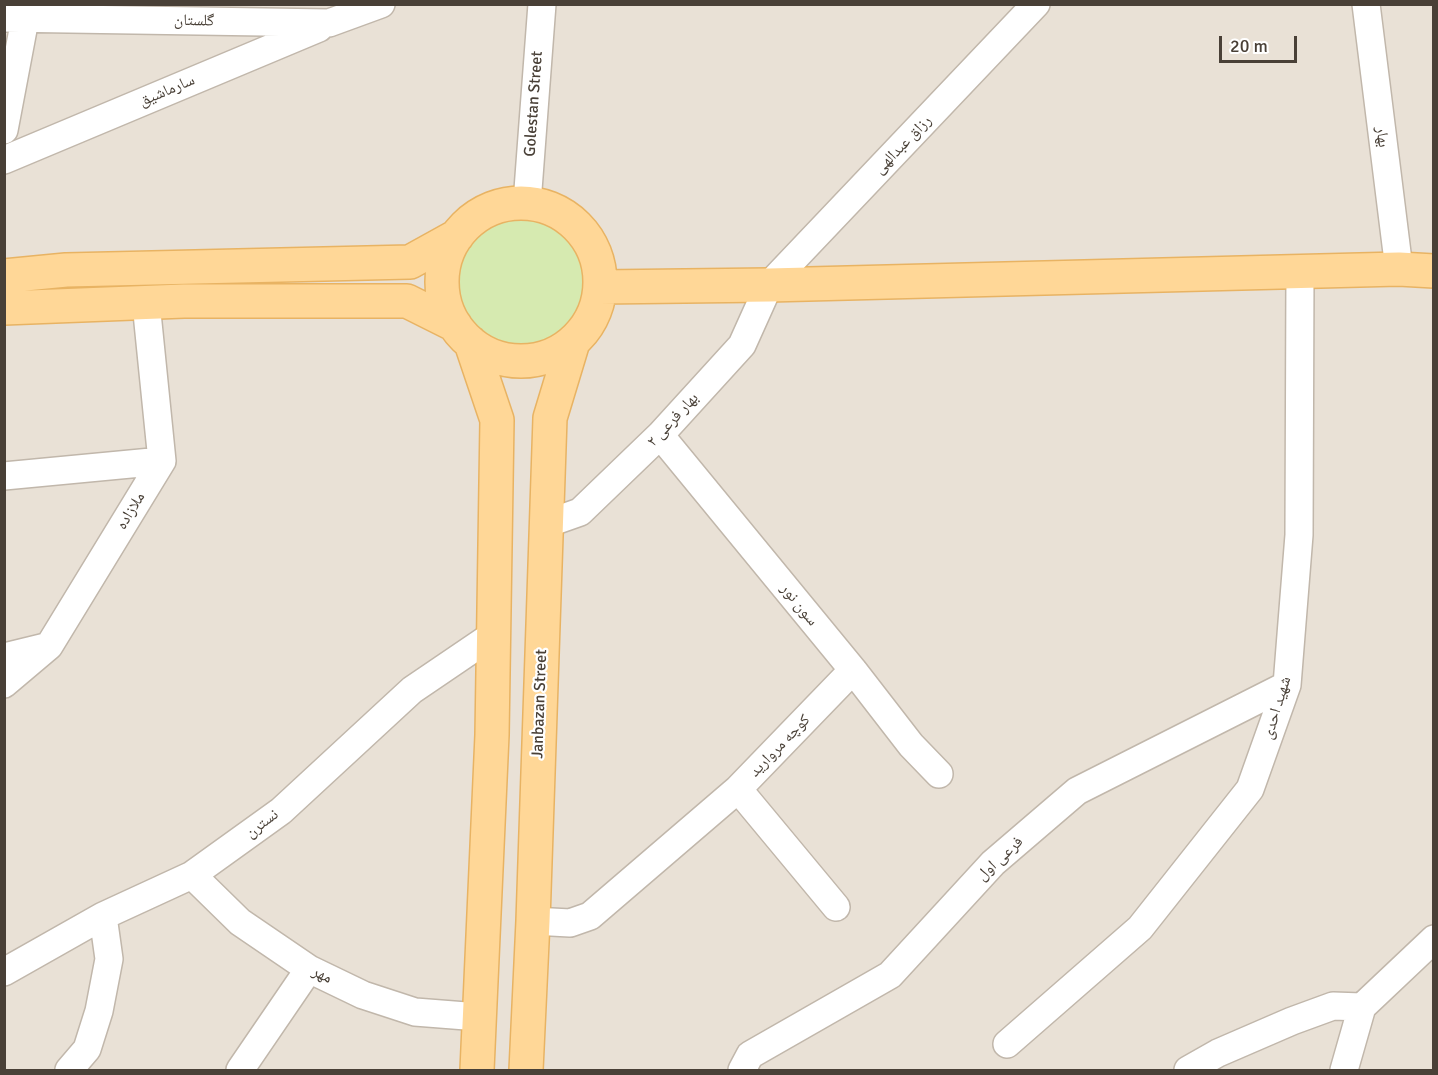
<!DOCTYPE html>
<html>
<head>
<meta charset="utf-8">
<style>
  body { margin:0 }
  #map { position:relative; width:1438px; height:1075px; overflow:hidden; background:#f5f0e9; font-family:Signika,sans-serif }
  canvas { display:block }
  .frame { position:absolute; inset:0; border:6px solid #494037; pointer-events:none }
  .scale { position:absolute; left:1219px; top:36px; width:78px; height:27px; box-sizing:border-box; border:3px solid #494037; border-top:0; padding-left:8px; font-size:18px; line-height:21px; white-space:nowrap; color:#494037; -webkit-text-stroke:4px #fff; paint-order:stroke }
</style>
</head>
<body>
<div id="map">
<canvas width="1438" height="1075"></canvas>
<div class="frame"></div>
<div class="scale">20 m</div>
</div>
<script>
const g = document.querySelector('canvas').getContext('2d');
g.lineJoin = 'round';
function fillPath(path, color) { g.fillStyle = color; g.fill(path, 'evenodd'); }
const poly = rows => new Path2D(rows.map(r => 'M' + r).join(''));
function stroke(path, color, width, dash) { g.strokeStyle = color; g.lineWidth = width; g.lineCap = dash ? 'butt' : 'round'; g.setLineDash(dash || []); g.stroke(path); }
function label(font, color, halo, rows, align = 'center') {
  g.font = font + ' Signika,"Noto Naskh Arabic",sans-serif'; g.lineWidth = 4.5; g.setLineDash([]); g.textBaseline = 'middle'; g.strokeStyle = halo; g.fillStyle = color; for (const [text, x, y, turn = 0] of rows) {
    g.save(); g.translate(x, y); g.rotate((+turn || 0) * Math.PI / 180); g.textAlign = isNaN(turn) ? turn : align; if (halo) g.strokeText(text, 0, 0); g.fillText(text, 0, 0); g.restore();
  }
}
const residential = poly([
  [5,5,1433,5,1433,1070,5,1070]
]);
const green = poly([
  '453 281a68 68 0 1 1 136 0a68 68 0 1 1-136 0Z'
]);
const minor = poly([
  [1366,4,1399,269],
  [4,18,329,23,381,4],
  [4,130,25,19],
  [4,160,319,28],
  [527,203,542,4],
  [660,435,853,670,911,745,939,774],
  [4,476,162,461],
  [546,524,580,512,660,435,742,345,769,285,1036,4],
  [4,657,45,647],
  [4,684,49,646,162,461,146,303],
  [192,875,240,922,309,969,363,995,415,1012,479,1017],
  [836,907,738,789,853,670],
  [533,921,570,923,590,916,738,789],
  [4,972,103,916,192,875,281,811,412,690,493,635],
  [1362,1007,1434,939],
  [1007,1044,1140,928,1250,789,1287,685,1299,535,1300,272],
  [69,1070,87,1049,99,1011,109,959,103,916],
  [240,1070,309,969],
  [742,1070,750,1055,890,975,993,863,1077,791,1287,685],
  [1188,1070,1218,1053,1292,1021,1333,1006,1362,1007],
  [1344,1070,1362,1007]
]);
const major = poly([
  '442 282a79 79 0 1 1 158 0a79 79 0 1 1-158 0Z',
  [4,276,66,270,410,262,457,236],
  [600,287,769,285,1399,269,1434,271],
  [4,308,184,301,407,301,455,325],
  [471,343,497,420,492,735,477,1070],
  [526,1070,533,921,550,418,573,342]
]);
const streetNames = [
  ["گلستان",194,21,1],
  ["سارماشیق",167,91,-23],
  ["Golestan Street",534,104,-86],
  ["بهار",1382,137,83],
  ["رزاق عبدالهی",903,145,-46],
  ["بهار فرعی ۲",673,420,-47],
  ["ملازاده",131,511,-59],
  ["سون نور",799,605,51],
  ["Janbazan Street",540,704,-88],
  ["شهید احدی",1277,708,-73],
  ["کوچه مروارید",780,746,-46],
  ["نسترن",262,824,-37],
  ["فرعی اول",1000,859,-43],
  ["مهر",322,975,27]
];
fillPath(residential, '#e9e1d6');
fillPath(green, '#d6eab0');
stroke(minor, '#c1b7ab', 30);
stroke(major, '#e8b363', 36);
stroke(minor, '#fff', 27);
stroke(major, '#ffd797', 33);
label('16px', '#494037', '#fff', streetNames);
</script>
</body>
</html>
